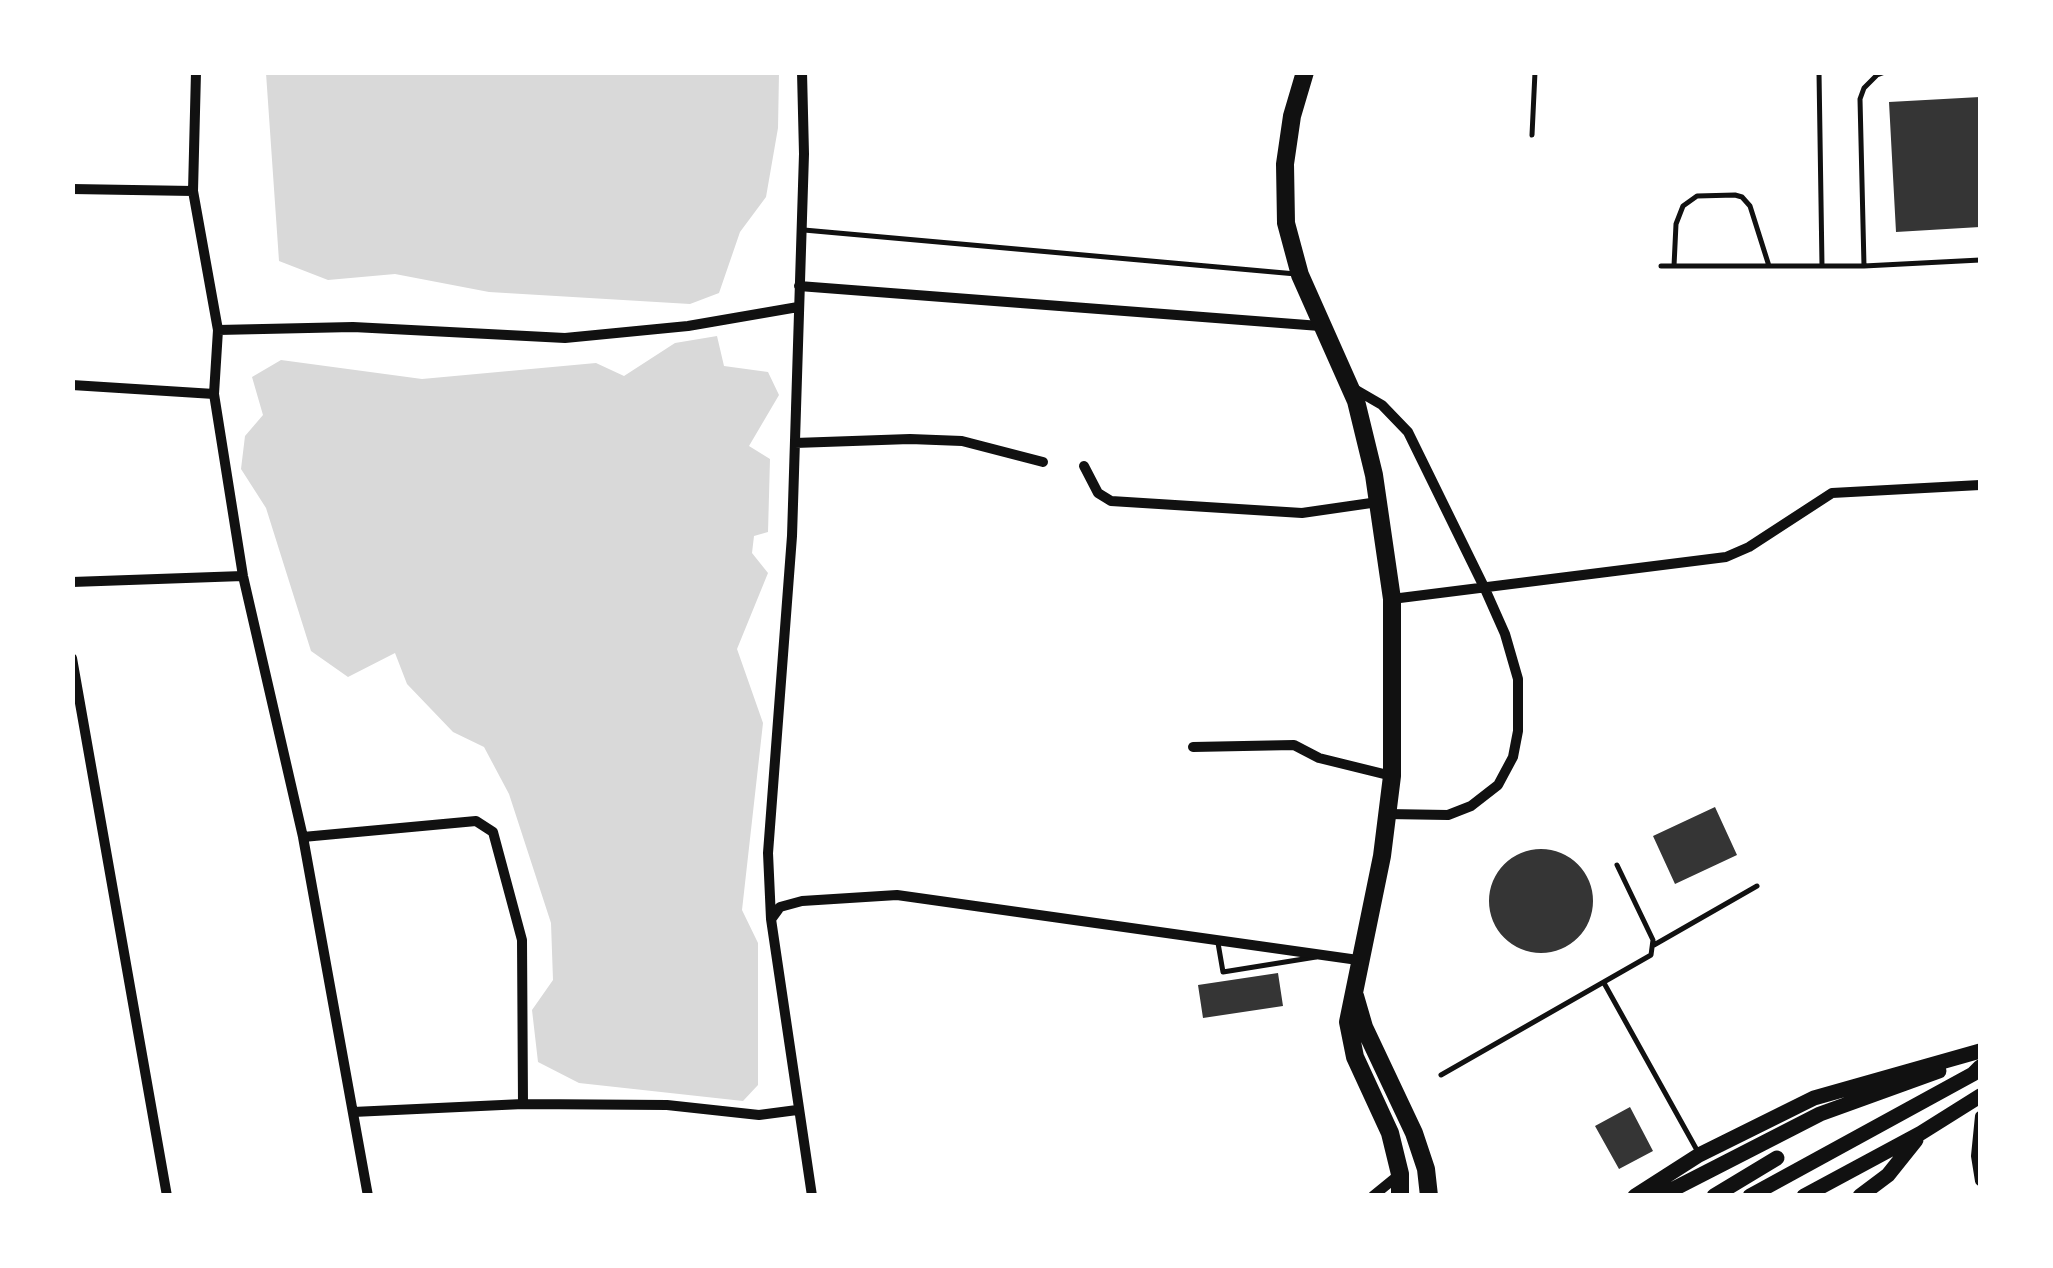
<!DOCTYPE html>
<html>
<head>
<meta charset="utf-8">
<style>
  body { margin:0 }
  #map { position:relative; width:2053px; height:1268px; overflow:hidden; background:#fff; font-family:"Roboto Serif",serif }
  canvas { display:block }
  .frame { position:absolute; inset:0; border:75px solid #fff; pointer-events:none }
</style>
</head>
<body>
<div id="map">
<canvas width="2053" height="1268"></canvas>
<div class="frame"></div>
</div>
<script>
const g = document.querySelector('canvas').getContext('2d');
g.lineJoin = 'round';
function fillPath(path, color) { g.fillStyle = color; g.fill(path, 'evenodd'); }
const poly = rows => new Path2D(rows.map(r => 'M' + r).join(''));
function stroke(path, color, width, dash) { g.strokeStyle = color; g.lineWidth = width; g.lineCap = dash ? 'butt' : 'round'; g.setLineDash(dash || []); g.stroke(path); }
const water = poly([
  [266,73,779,73,778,128,766,197,740,232,719,293,690,304,489,292,395,274,328,280,279,261],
  [717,336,724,366,768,372,779,395,749,446,770,459,768,532,754,536,752,553,768,573,737,649,763,723,742,910,758,943,758,1085,743,1101,579,1083,538,1062,532,1010,553,980,551,923,509,794,484,747,453,732,407,684,395,653,348,677,311,651,266,508,241,469,245,436,263,415,252,377,281,360,422,379,596,363,624,376,675,343]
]);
const building = poly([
  [1980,97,1980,227,1896,232,1889,102],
  [1715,807,1737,855,1675,884,1653,836],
  '1489 901a52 52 0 1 1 104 0a52 52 0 1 1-104 0Z',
  [1278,973,1283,1006,1203,1018,1198,985],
  [1630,1107,1653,1151,1619,1169,1595,1126]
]);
const service = poly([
  [1819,72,1822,266],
  [1532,135,1535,72],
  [804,230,1296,274],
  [1661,266,1864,266,1980,260],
  [1674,266,1676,224,1683,206,1697,196,1735,195,1742,197,1750,206,1769,266],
  [1864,266,1860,99,1864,88,1877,75,1885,72],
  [1218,943,1223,972,1316,957],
  [1654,945,1757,886],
  [1604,983,1698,1152],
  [1441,1075,1651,955,1653,940,1617,865]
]);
const minor = poly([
  [196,72,193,191,218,330,214,394,243,576,303,837,368,1196],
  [802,72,804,154,792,536,768,853,771,919,812,1196],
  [72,189,193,191],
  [799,286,1320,326],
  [218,330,353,327,565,338,688,326,798,307],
  [72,385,214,394],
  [1351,387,1382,405,1408,432,1485,589,1505,634,1518,679,1518,731,1513,757,1498,785,1471,806,1448,815,1387,814],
  [795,443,910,439,962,441,1043,462],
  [1084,466,1098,493,1111,501,1302,513,1378,502],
  [72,582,243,576],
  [1392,599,1726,557,1749,547,1832,493,1980,485],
  [72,658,167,1196],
  [1193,747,1294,745,1319,758,1392,776],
  [303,837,476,821,493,832,522,940,523,1104],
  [772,918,780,907,802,901,897,895,1358,960],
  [353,1112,523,1104,667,1105,759,1115,797,1110],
  [1980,1116,1976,1156,1980,1181],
  [1373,1196,1400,1174]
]);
const secondary = poly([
  [1635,1196,1699,1155,1814,1098,1980,1051],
  [1660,1196,1820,1114,1939,1071],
  [1714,1196,1777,1158],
  [1750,1196,1973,1074,1980,1067],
  [1804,1196,1921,1133,1980,1096],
  [1860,1196,1888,1175,1916,1140]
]);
const primary = poly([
  [1305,72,1292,116,1285,164,1286,223,1300,275,1356,401,1374,475,1392,599,1392,776,1382,856,1348,1022,1355,1057,1390,1133,1400,1174,1400,1196],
  [1355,996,1364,1027,1414,1133,1426,1169,1429,1196]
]);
fillPath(water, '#d9d9d9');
fillPath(building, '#353535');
stroke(service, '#111', 5);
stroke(minor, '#111', 10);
stroke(secondary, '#111', 15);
stroke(primary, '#111', 18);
</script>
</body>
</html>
